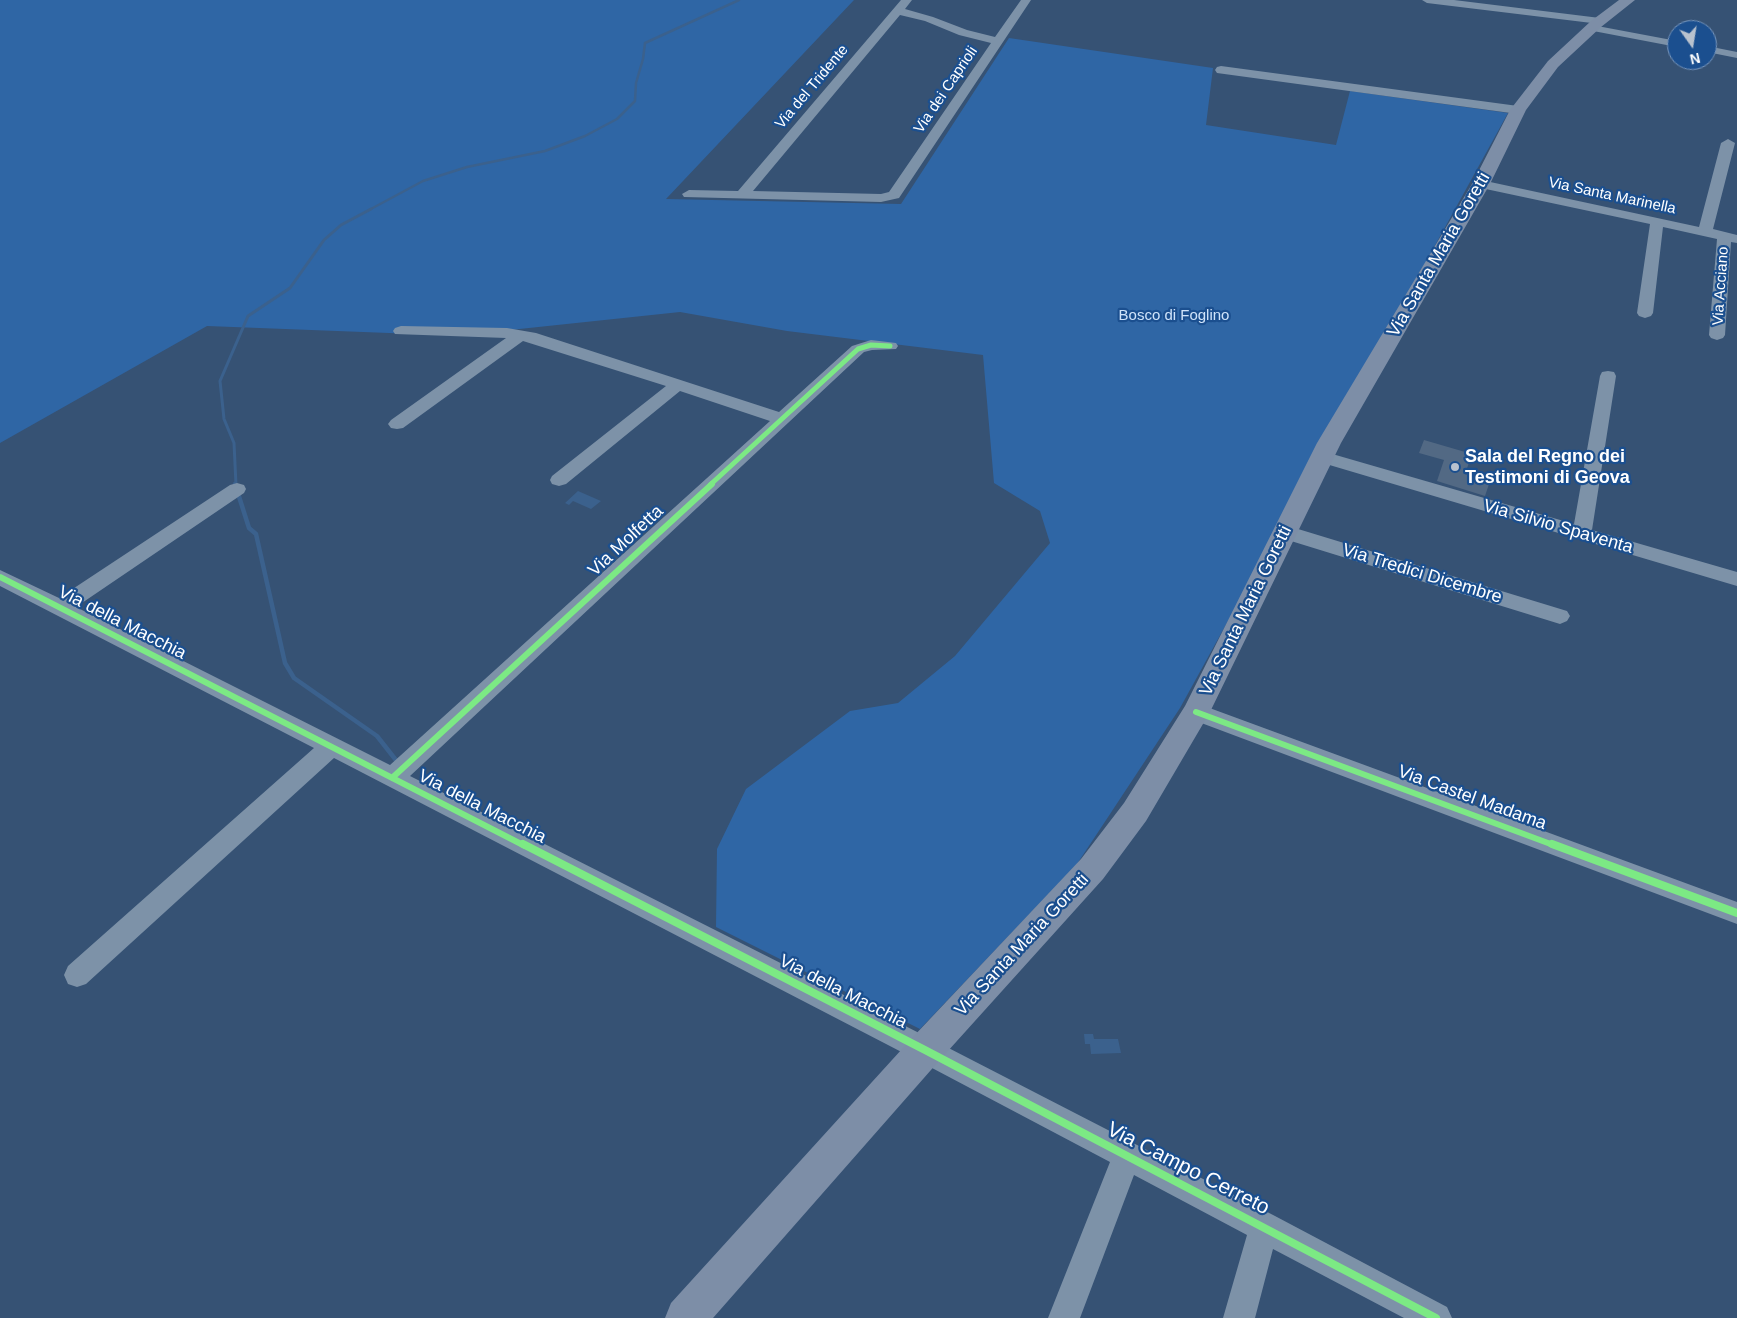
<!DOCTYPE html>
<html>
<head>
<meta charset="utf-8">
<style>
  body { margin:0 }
  #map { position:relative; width:1737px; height:1318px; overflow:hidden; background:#365274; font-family:Arial,sans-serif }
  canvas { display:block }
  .north { position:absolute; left:1667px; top:20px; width:50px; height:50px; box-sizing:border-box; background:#1b4f8f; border:1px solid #7695bc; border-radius:50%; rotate:167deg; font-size:14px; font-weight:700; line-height:20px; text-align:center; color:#fff }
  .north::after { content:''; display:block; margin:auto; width:18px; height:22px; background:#b9c2ce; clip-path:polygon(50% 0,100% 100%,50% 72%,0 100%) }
</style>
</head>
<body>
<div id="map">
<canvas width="1737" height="1318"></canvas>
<div class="north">N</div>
</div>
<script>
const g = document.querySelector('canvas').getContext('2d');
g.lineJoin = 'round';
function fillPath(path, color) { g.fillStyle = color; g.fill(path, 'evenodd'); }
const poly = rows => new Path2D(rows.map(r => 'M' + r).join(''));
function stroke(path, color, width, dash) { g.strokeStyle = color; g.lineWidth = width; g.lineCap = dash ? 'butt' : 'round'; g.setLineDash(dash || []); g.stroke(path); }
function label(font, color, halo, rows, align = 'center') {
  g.font = font + ' Arial,sans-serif'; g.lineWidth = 4.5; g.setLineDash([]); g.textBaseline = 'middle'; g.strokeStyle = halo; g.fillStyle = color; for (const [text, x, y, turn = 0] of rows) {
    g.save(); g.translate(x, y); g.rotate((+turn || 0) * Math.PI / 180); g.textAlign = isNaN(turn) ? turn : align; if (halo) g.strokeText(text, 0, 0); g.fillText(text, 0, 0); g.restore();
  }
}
const green = poly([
  [0,0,854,0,666,199,901,204,1009,38,1213,68,1206,125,1336,145,1350,91,1508,113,1180,708,1077,864,920,1029,716,927,717,849,746,789,850,711,898,703,955,656,1050,543,1040,511,994,483,983,355,787,331,680,312,510,330,493,337,207,326,0,443]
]);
const water = poly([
  [578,491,601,501,591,509,573,501,569,505,565,503],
  [1084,1034,1093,1034,1094,1039,1118,1039,1121,1053,1091,1054,1090,1044,1085,1044]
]);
const streamFar2 = poly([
  [369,210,423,181,467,167,545,151,585,136,617,119,635,101,636,83,643,59,645,43,739,0]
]);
const streamFar1 = poly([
  [236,485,234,443,224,419,220,381,248,316,290,288,324,240,341,225,371,209]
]);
const stream = poly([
  [235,484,249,528,256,534,285,663,294,678,377,736,399,764]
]);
const building = poly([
  [1424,440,1472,454,1465,474,1490,481,1485,496,1437,481,1444,460,1419,453]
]);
const minor = poly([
  [901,0,912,0,905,9,933,17,967,30,995,37,1021,0,1031,0,899,198,881,202,684,197,682,194,689,190,738,191,901,0],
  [900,15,925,21,959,35,991,43,889,192,881,194,753,191,900,15],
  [1422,0,1454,0,1600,18,1606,21,1600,24,1427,3,1422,0],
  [1592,25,1677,41,1677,47,1588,30,1586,28,1592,25],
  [1707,46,1737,52,1737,58,1707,52,1707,46],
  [1221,66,1518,106,1524,110,1518,114,1217,73,1215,70,1217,67,1221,66],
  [1728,139,1735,143,1713,229,1737,235,1737,243,1731,242,1725,335,1723,338,1717,340,1711,338,1709,335,1717,239,1663,227,1653,313,1651,316,1645,318,1639,316,1637,313,1650,224,1481,188,1474,184,1481,180,1699,227,1721,143,1728,139],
  [401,326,507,328,536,333,779,412,852,346,871,340,896,343,898,346,896,349,872,350,864,352,410,776,935,1041,1275,1216,1447,1307,1452,1318,1404,1318,1273,1249,1255,1318,1223,1318,1247,1235,1134,1175,1080,1318,1048,1318,1110,1162,915,1059,334,758,86,984,77,987,68,984,64,975,68,966,314,748,0,586,0,570,59,598,230,485,237,483,244,485,246,489,244,493,76,607,390,765,770,421,680,391,566,484,559,486,552,484,550,480,552,476,666,386,523,341,403,428,397,429,391,428,388,424,391,420,506,338,395,334,393,331,395,328,401,326],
  [1608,371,1614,372,1616,376,1592,530,1737,572,1737,586,1316,461,1313,457,1316,453,1322,451,1574,524,1600,376,1602,372,1608,371],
  [1285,525,1567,611,1570,616,1567,621,1560,624,1278,537,1275,532,1278,527,1285,525],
  [1196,703,1737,902,1737,924,1188,718,1185,712,1188,706,1196,703]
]);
const major = poly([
  [1619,0,1635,0,1601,27,1558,67,1526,110,1490,184,1341,443,1210,712,1146,821,1103,879,938,1062,713,1318,665,1318,671,1303,912,1038,1081,859,1124,803,1185,706,1317,443,1472,184,1510,110,1548,61,1591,21,1619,0]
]);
const cyclewayFar2 = poly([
  [710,485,858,349,871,345,890,346]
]);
const cyclewayFar1 = poly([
  [0,577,525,846],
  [1196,712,1556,846],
  [392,778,712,484]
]);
const cycleway = poly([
  [523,844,925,1050,1436,1318],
  [1552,844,1737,913]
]);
const markers = [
  [1455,467,5,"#b9c2ce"]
];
const farStreetnames = [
  ["Via del Tridente",812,87,-50],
  ["Via dei Caprioli",946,90,-56],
  ["Via Santa Marinella",1612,196,12],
  ["Via Acciano",1721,286,-86]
];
const farParknames = [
  ["Bosco di Foglino",1174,316]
];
const streetNames = [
  ["Via Santa Maria Goretti",1439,255,-60],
  ["Via Silvio Spaventa",1558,527,16],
  ["Via Molfetta",626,541,-43],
  ["Via Tredici Dicembre",1422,574,17],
  ["Via Santa Maria Goretti",1246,611,-64],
  ["Via della Macchia",122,623,27],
  ["Via Castel Madama",1472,798,20],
  ["Via della Macchia",482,807,27],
  ["Via Santa Maria Goretti",1022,945,-47],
  ["Via della Macchia",843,992,27]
];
const poiNames = [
  ["Sala del Regno dei",1465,457],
  ["Testimoni di Geova",1465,478]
];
const nearStreetnames = [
  ["Via Campo Cerreto",1188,1169,27]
];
fillPath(green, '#2f66a5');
fillPath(water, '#3b618d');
stroke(streamFar2, '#3b618d', 2.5);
stroke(streamFar1, '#3b618d', 3);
stroke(stream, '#3b618d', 4.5);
fillPath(building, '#526984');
fillPath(minor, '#7d92a8');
fillPath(major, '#7d8ea7');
stroke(cyclewayFar2, '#7ce984', 5);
stroke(cyclewayFar1, '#7ce984', 6);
stroke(cycleway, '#7ce984', 8);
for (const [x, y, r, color] of markers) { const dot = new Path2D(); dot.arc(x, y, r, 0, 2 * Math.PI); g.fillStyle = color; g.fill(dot); stroke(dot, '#1b4f8f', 2); }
label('15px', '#fff', '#1b4f8f', farStreetnames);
label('15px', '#cfe3fa', '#1b4f8f', farParknames);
label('18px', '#fff', '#1b4f8f', streetNames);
label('bold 18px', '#fff', '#1b4f8f', poiNames, 'left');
label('21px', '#fff', '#1b4f8f', nearStreetnames);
</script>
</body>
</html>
